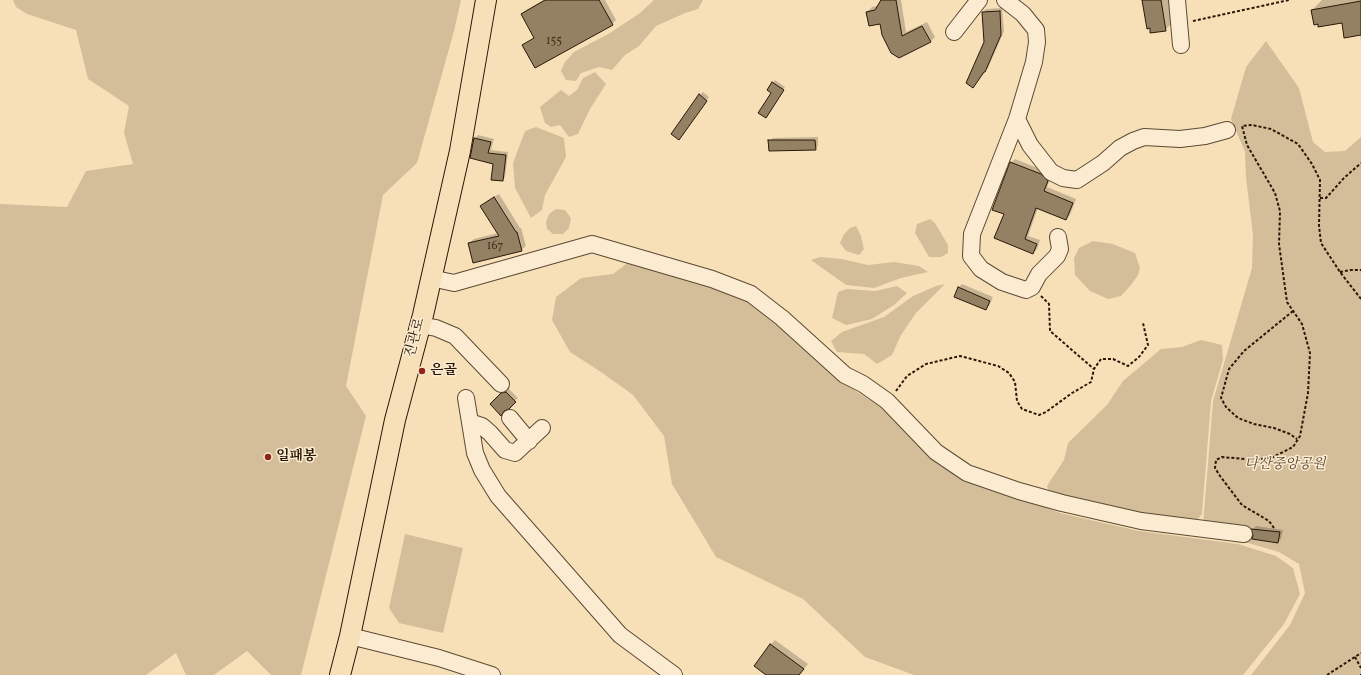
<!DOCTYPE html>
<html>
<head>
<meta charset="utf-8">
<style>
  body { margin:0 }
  canvas { display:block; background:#f7e0b8 }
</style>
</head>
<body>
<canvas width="1361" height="675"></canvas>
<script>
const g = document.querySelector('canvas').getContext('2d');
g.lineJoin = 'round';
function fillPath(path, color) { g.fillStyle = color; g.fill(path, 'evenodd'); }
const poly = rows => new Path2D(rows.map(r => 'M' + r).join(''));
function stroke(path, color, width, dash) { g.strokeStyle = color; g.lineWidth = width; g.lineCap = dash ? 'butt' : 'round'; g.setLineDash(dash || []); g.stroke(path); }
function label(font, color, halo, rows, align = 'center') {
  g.font = font + ' Vollkorn,"Noto Serif KR",serif'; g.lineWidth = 3; g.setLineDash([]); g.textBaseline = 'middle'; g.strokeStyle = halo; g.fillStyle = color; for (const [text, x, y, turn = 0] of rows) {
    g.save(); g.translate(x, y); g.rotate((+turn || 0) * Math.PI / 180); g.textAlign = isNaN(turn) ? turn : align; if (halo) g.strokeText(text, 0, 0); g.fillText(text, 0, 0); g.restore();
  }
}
const green = poly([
  [13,0,461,0,454,31,417,163,383,195,346,386,366,416,301,675,271,675,247,651,214,675,186,675,176,653,146,675,0,675,0,204,67,207,86,171,133,164,124,133,129,106,88,79,76,30,27,14,16,7],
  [654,0,703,0,698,9,685,13,656,26,639,46,625,55,612,70,599,67,581,73,576,81,566,80,561,71,565,62,574,52,610,33,640,13],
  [1266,41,1299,88,1313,142,1325,152,1345,151,1361,137,1361,675,1251,675,1290,625,1305,593,1299,564,1279,552,1238,540,1202,537,1213,401,1252,268,1253,235,1246,178,1245,152,1231,119,1246,67],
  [595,72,606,84,590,109,578,134,569,137,560,125,551,127,545,123,540,107,561,90,569,96,577,90,583,78],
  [536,127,564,138,566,157,545,195,542,210,531,218,515,188,513,163,525,131],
  [556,209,565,210,571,218,569,228,563,234,553,234,547,229,546,222,549,214],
  [930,219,935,223,948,245,948,253,941,257,929,257,915,233,917,224],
  [856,226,861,236,864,249,859,255,846,251,840,243,844,234,850,228],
  [1093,241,1113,244,1135,253,1140,268,1138,275,1131,285,1121,296,1108,299,1090,291,1075,275,1074,258,1079,248],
  [820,257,842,259,868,265,894,262,919,266,928,272,901,278,874,288,846,285,811,260],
  [630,261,749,299,842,382,882,408,932,459,1018,497,1060,513,1139,531,1238,544,1276,556,1293,568,1300,594,1284,624,1243,675,914,675,865,657,803,599,716,557,672,484,664,436,633,395,601,372,570,352,552,320,556,297,581,278,613,274],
  [945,284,916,313,901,335,892,355,877,364,864,354,837,352,831,341,842,332,884,317,913,296,936,286],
  [897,286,907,293,894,305,872,319,846,325,832,318,838,292,847,289,875,291],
  [1201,340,1222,345,1223,360,1211,401,1202,514,1197,520,1141,515,1050,494,1047,486,1064,460,1068,443,1107,405,1123,381,1161,349,1182,347],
  [405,534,463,548,443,633,399,623,389,608]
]);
const shadow = poly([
  [544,0,605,0,616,20,612,24,524,45,535,37,522,14,526,10],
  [882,0,901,0,906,32,927,22,935,37,930,42,899,57,881,23,867,12,872,7,878,6],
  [1143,0,1184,0,1186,9,1165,30],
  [1322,0,1361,0,1361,42,1360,34,1343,22,1312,10],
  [1002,8,1004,31,988,68,973,87,985,43,983,12,986,9],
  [775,80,785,87,768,114,772,93,768,90],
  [703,92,709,97,679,139,700,95],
  [478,135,494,139,491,150,508,152,505,177,502,180,494,163,475,138],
  [818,137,818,146,815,149,769,141,773,138],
  [1015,159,1045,171,1051,177,1047,187,1076,199,1070,215,1066,219,1038,208,1028,236,1040,240,1037,249,1033,253,1005,213,1011,163],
  [499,194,520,228,521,228,526,246,521,250,469,243,474,239,498,233,481,206,486,202],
  [962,284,993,297,989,306,986,309,955,296,959,287],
  [509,389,518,398,505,409,501,415,491,404,505,390],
  [1256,526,1283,530,1281,539,1278,542,1254,535,1253,529],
  [775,640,808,664,799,675,768,675,770,645]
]);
const building = poly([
  [545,0,599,0,613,25,535,68,522,45,534,38,521,14,545,0],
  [881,0,896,0,902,36,922,26,931,42,899,58,891,53,882,35,880,24,869,26,866,12,875,10,881,0],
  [1142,0,1161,0,1166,31,1150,33,1150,28,1147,29,1142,0],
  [1361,1,1361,35,1344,38,1342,23,1318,27,1318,24,1314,25,1311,10,1361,1],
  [1000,11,1001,35,985,72,984,72,973,88,966,83,984,42,982,12,1000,11],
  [772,82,784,90,766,118,758,113,771,93,767,90,772,82],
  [699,94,707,101,679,140,671,134,699,94],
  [474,138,491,142,488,153,506,155,503,181,491,180,493,164,470,158,474,138],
  [768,140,815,140,816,150,769,151,768,140],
  [1010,162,1041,174,1048,181,1044,191,1073,203,1066,220,1036,208,1025,239,1037,244,1033,254,994,238,1004,214,992,210,1010,162],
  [494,197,516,232,517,232,522,251,473,263,468,243,499,236,480,206,494,197],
  [958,287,990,301,986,310,954,297,958,287],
  [506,392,516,402,509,409,504,411,501,416,490,404,501,393,506,392],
  [1251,529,1280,532,1278,543,1252,539,1253,535,1251,529],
  [770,644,804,669,799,675,766,675,754,666,770,644]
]);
const path = poly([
  [1193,21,1289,0],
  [1320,198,1326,198,1344,178,1361,163],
  [1340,272,1351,270,1361,270],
  [1041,296,1049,304,1050,331,1094,369],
  [1293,311,1244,351,1229,369,1221,398,1226,407,1238,418,1254,424,1274,428,1290,434,1297,439],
  [896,391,907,376,926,364,960,356,998,366,1009,373,1015,382,1017,401,1022,409,1039,415,1046,412,1072,393,1091,382,1094,369,1101,359,1113,359,1128,366,1139,357,1148,345,1143,323],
  [1274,528,1269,521,1242,505,1220,476,1215,468,1216,460,1222,457,1256,460,1273,457,1293,447,1300,436,1308,393,1310,353,1302,324,1287,302,1279,244,1280,211,1275,193,1247,145,1242,126,1252,125,1271,129,1298,144,1312,164,1320,180,1319,226,1321,243,1340,272,1361,299],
  [1355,657,1361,668],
  [1327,675,1361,653],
  [1360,675,1361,675]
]);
const minor = poly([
  [1005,0,1023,14,1036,30,1037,42,1034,62,1017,119,972,234,971,256,981,269,1002,282,1026,290,1032,287,1039,274,1057,256,1060,249,1058,237],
  [1177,0,1181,45],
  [954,32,979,0],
  [1017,119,1030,145,1051,172,1063,178,1077,180,1103,163,1120,148,1133,141,1144,137,1180,139,1205,136,1227,130],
  [431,278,454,283,592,244,712,279,751,294,782,318,845,375,863,384,887,401,936,452,967,473,1019,491,1062,503,1141,521,1244,534],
  [420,325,436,328,455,336,501,384],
  [466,398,475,453,482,470,498,496,620,635,674,675],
  [510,418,529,441],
  [470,422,482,426,490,433,505,450,515,453,542,428],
  [350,636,439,658,492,675]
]);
const major = poly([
  [340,675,350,636,395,420,423,315,460,151,486,0]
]);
const markers = [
  [422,371,4,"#8f2418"],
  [268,457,4,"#8f2418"]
];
const numberNames = [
  ["155",554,42],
  ["167",495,247]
];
const streetNames = [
  ["진관로",416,338,-75]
];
const poiNames = [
  ["은골",430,371],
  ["일패봉",276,457]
];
const parkNames = [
  ["다산중앙공원",1285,465]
];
fillPath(green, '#d4be9a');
fillPath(shadow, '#0003');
fillPath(building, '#948063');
stroke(building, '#291807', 1);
stroke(minor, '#5c4a33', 18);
stroke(major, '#291807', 22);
stroke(path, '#291807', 2, [3, 2]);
stroke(minor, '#faebd1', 16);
stroke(major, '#f7e0b8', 20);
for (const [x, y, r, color] of markers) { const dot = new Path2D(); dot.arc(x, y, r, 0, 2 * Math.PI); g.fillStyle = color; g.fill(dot); stroke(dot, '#faebd1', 1.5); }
label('12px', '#44321e', null, numberNames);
label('14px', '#291807', '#faebd1', streetNames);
label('bold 14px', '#291807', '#faebd1', poiNames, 'left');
label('italic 14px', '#5c4a33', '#faebd1', parkNames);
</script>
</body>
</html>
